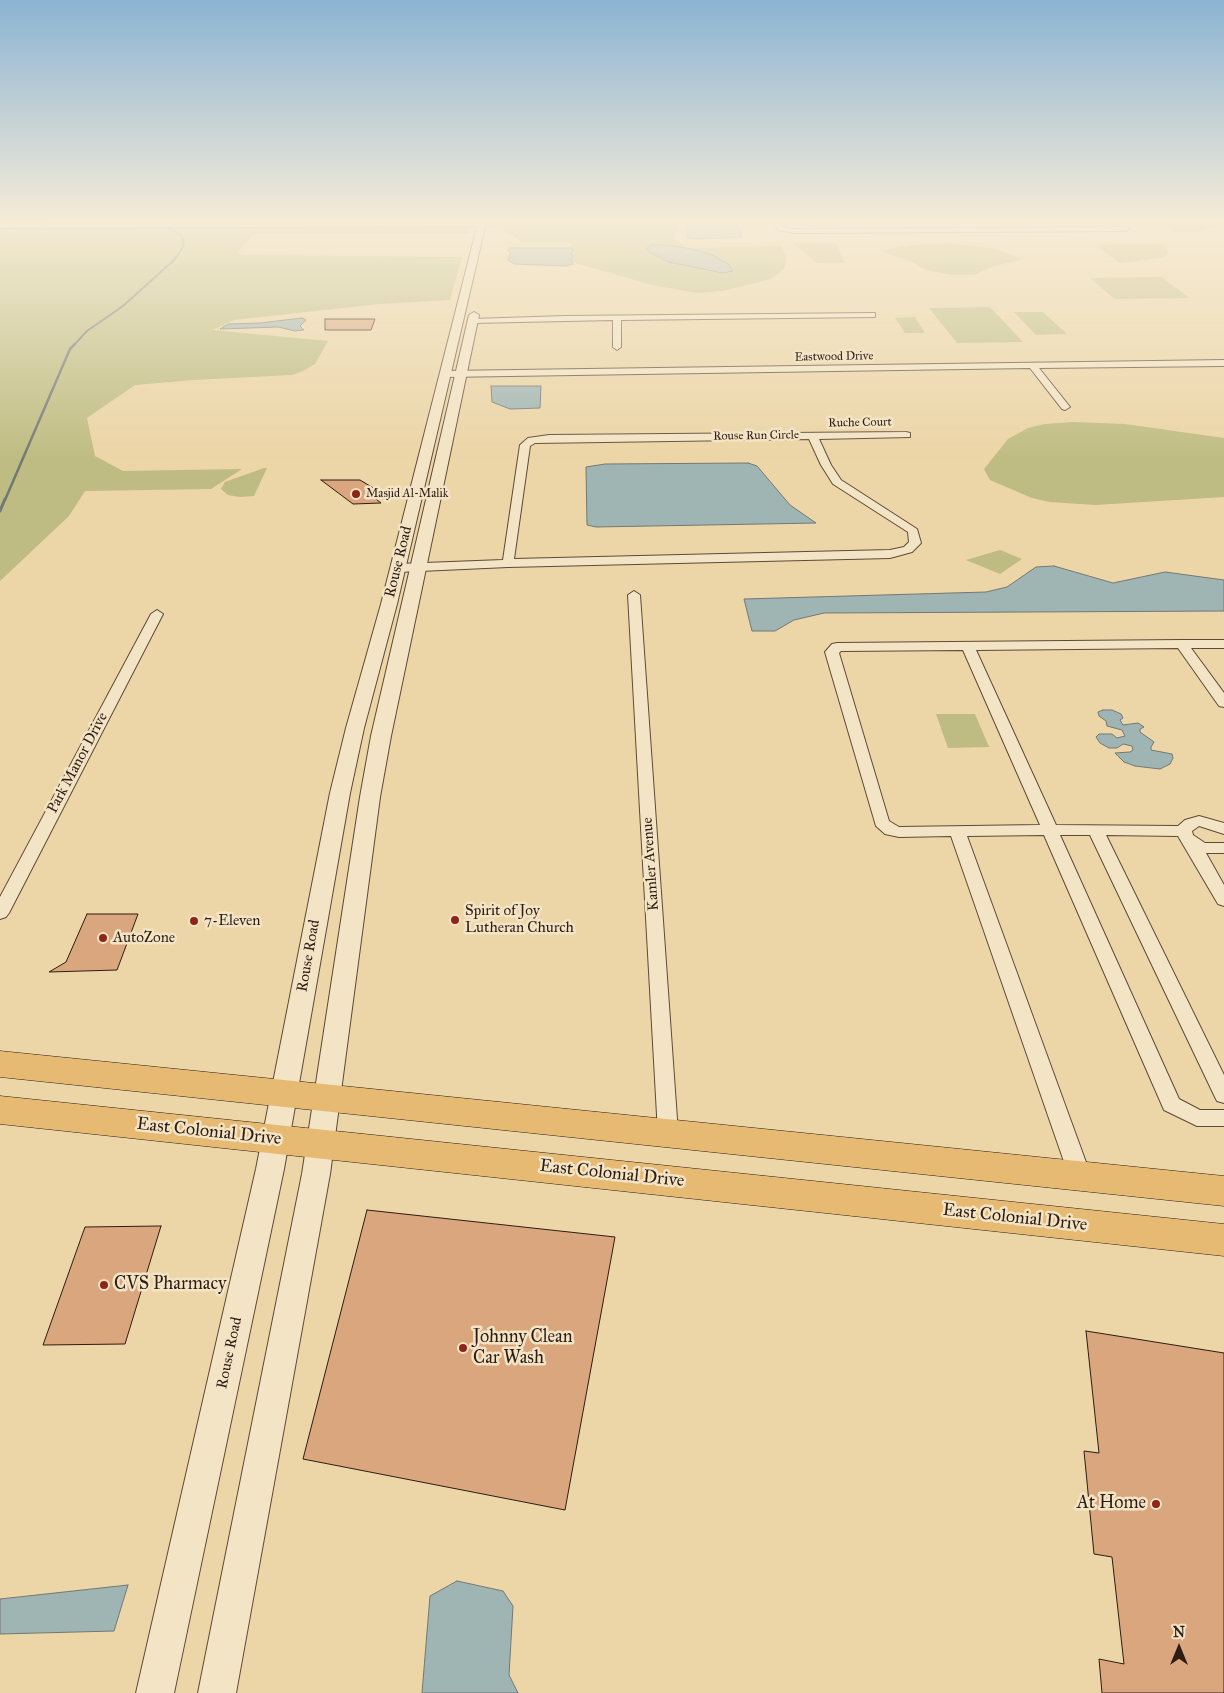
<!DOCTYPE html>
<html>
<head>
<meta charset="utf-8">
<style>
  body { margin:0 }
  #map { position:relative; width:1224px; height:1693px; overflow:hidden; background:#ecd5a6; font-family:"IM FELL Great Primer",serif }
  canvas { display:block }
  .north { position:absolute; left:1154px; top:1623px; width:50px; height:50px; -webkit-text-stroke:4px #f3e4c5; paint-order:stroke; rotate:0deg; font-size:14px; font-weight:700; line-height:20px; text-align:center; color:#2e1c14 }
  .north::after { content:''; display:block; margin:auto; width:18px; height:22px; background:#2e1c14; clip-path:polygon(50% 0,100% 100%,50% 72%,0 100%) }
</style>
</head>
<body>
<div id="map">
<canvas width="1224" height="1693"></canvas>
<div class="north">N</div>
</div>
<script>
const g = document.querySelector('canvas').getContext('2d');
g.lineJoin = 'round';
function fillPath(path, color) { g.fillStyle = color; g.fill(path, 'evenodd'); }
const poly = rows => new Path2D(rows.map(r => 'M' + r).join(''));
function stroke(path, color, width, dash) { g.strokeStyle = color; g.lineWidth = width; g.lineCap = dash ? 'butt' : 'round'; g.setLineDash(dash || []); g.stroke(path); }
function label(font, color, halo, rows, align = 'center') {
  g.font = font + ' "IM FELL Great Primer",serif'; g.lineWidth = 5; g.setLineDash([]); g.textBaseline = 'middle'; g.strokeStyle = halo; g.fillStyle = color; for (const [text, x, y, turn = 0] of rows) {
    g.save(); g.translate(x, y); g.rotate((+turn || 0) * Math.PI / 180); g.textAlign = isNaN(turn) ? turn : align; if (halo) g.strokeText(text, 0, 0); g.fillText(text, 0, 0); g.restore();
  }
}
const green = poly([
  [0,223,471,223,468,234,254,234,237,253,245,255,462,257,450,300,380,304,234,320,213,330,328,341,315,364,303,371,292,375,194,380,135,385,87,418,95,456,123,471,242,469,211,489,85,491,69,516,0,581],
  [503,223,679,223,674,239,687,248,781,246,787,257,784,269,771,279,723,291,697,293,652,285,572,262,571,253,574,250,572,248,571,243,523,243,503,229],
  [663,245,687,248,710,254,723,273,659,258],
  [1163,223,1224,223,1224,225,1198,232,1175,232],
  [792,243,836,243,845,263,817,263],
  [951,243,995,249,1024,259,994,266,974,275,952,275,926,270,910,261,880,251,912,245],
  [1113,244,1161,244,1168,251,1166,256,1160,258,1120,263,1099,248,1100,245],
  [1162,277,1189,298,1115,299,1090,278],
  [990,307,1023,342,957,343,929,308],
  [1014,312,1043,312,1067,334,1036,335],
  [915,317,925,333,905,333,895,318],
  [1073,422,1125,424,1224,438,1224,497,1095,505,1050,502,1032,498,990,480,984,469,1008,439,1028,428,1045,424],
  [264,468,267,468,254,496,240,497,228,495,221,489,225,482],
  [1000,550,1022,559,1000,574,966,560],
  [936,714,975,714,989,747,948,748]
]);
const water = poly([
  [685,223,737,223,742,237,696,239,687,238,685,223],
  [651,245,663,245,687,248,710,254,728,264,733,271,723,273,669,262,649,252,647,248,651,245],
  [510,248,572,248,574,250,571,253,573,257,571,260,573,264,565,266,514,264,508,260,510,253,508,250,510,248],
  [302,318,306,320,300,326,304,330,295,331,278,327,220,329,228,324,260,323,302,318],
  [491,386,541,386,540,408,510,409,492,402,491,386],
  [748,463,757,466,790,505,816,523,596,527,587,525,586,467,605,464,748,463],
  [1054,566,1113,583,1165,572,1224,580,1224,611,824,613,794,620,775,631,752,631,744,599,986,592,1007,587,1036,567,1054,566],
  [1103,710,1112,710,1121,714,1123,718,1120,720,1123,725,1138,723,1144,727,1140,729,1140,732,1154,742,1151,747,1151,750,1172,754,1173,758,1170,764,1160,769,1135,766,1124,762,1115,753,1130,752,1133,750,1132,746,1123,744,1117,748,1109,748,1100,743,1096,737,1099,734,1112,734,1117,738,1125,736,1122,730,1107,726,1106,721,1099,716,1098,712,1103,710],
  [457,1581,503,1591,513,1606,509,1675,518,1693,422,1693,430,1596,457,1581],
  [128,1585,114,1631,0,1634,0,1599,128,1585]
]);
const streamFar2 = poly([
  [74,345,87,331,123,306,174,260,184,246,182,236,164,226]
]);
const streamFar1 = poly([
  [5,500,70,349,75,344]
]);
const stream = poly([
  [0,511,5,499]
]);
const building = poly([
  [325,319,375,319,371,330,325,330,325,319],
  [321,480,360,480,375,489,372,496,381,503,353,504,321,480],
  [87,914,138,914,117,970,49,972,66,962,87,914],
  [367,1210,615,1237,565,1510,303,1459,367,1210],
  [161,1226,125,1344,43,1345,85,1227,161,1226],
  [1086,1331,1224,1353,1224,1693,1102,1693,1099,1659,1124,1664,1112,1557,1094,1554,1084,1451,1099,1453,1086,1331]
]);
const minor = poly([
  [496,223,493,226,0,228,0,224,496,223],
  [773,223,780,223,782,227,795,229,1126,227,1129,229,1126,231,795,233,778,230,773,223],
  [872,313,875,313,875,317,621,320,621,347,617,350,613,347,613,320,473,323,469,321,473,319,565,316,872,313],
  [1224,360,1224,366,1039,368,1070,407,1065,410,1062,409,1030,368,445,377,441,374,445,371,1224,360],
  [906,432,910,433,910,437,819,439,831,465,841,480,917,529,921,543,912,552,890,558,508,567,398,572,392,568,398,564,503,560,520,445,528,438,549,435,906,432],
  [809,439,821,465,833,484,908,532,909,542,904,547,890,550,514,559,530,446,535,443,809,439],
  [634,591,640,595,678,1133,675,1139,668,1141,661,1139,658,1133,628,595,634,591],
  [157,610,163,614,9,913,6,917,0,919,0,897,151,614,157,610],
  [1182,640,1224,640,1224,648,1191,648,1224,693,1224,707,1219,706,1178,648,976,650,1056,825,1178,826,1185,820,1199,816,1224,823,1224,834,1199,826,1192,831,1193,835,1205,843,1224,843,1224,853,1206,853,1224,885,1224,906,1218,904,1178,836,1106,835,1224,1075,1224,1103,1217,1101,1214,1095,1090,835,1060,835,1179,1099,1200,1110,1224,1110,1224,1126,1197,1126,1164,1110,1044,835,967,836,1091,1176,1088,1182,1080,1185,1072,1182,1069,1176,951,836,899,837,885,834,876,826,825,652,832,644,837,643,1182,640],
  [963,650,1040,825,899,827,889,821,839,653,841,651,963,650]
]);
const tertiary = poly([
  [478,223,486,223,397,604,364,728,350,793,284,1169,174,1693,136,1693,256,1169,330,793,346,728,381,604,478,223],
  [474,312,479,315,391,736,380,797,330,1174,236,1693,198,1693,302,1174,360,797,371,736,469,315,474,312]
]);
const trunk = poly([
  [0,1051,1224,1176,1224,1206,0,1077,0,1051],
  [0,1096,1224,1224,1224,1256,0,1124,0,1096]
]);
const markers = [
  [356,494,5,"#8f2418"],
  [455,920,5,"#8f2418"],
  [194,921,5,"#8f2418"],
  [103,938,5,"#8f2418"],
  [104,1285,5,"#8f2418"],
  [463,1348,5,"#8f2418"],
  [1156,1504,5,"#8f2418"]
];
const farStreetnames = [
  ["Eastwood Drive",834,357,-1],
  ["Ruche Court",860,423,-1],
  ["Rouse Run Circle",756,436,-1]
];
const farPoinames = [
  ["Masjid Al-Malik",366,494]
];
const streetNames = [
  ["Rouse Road",399,562,-76],
  ["Park Manor Drive",78,763,-62],
  ["Kamler Avenue",651,864,-94],
  ["Rouse Road",309,956,-80],
  ["Rouse Road",230,1353,-78]
];
const poiNames = [
  ["Spirit of Joy",465,911],
  ["Lutheran Church",465,928],
  ["7-Eleven",204,921],
  ["AutoZone",113,938]
];
const nearStreetnames = [
  ["East Colonial Drive",209,1132,6],
  ["East Colonial Drive",612,1174,6],
  ["East Colonial Drive",1015,1218,6]
];
const nearPoinames = [
  ["CVS Pharmacy",114,1285],
  ["Johnny Clean",473,1338],
  ["Car Wash",473,1359],
  ["At Home",1146,1504,"right"]
];
fillPath(green, '#bebc82');
fillPath(water, '#9fb5b4');
stroke(water, '#727874', 1);
stroke(streamFar2, '#727874', 2);
stroke(streamFar1, '#727874', 2.5);
stroke(stream, '#727874', 3);
fillPath(building, '#daa67d');
stroke(building, '#2e1c14', 1);
stroke(minor, '#5e4a38', 2);
stroke(tertiary, '#5e4a38', 2);
stroke(trunk, '#2e1c14', 1);
fillPath(minor, '#f3e4c5');
fillPath(tertiary, '#f3e4c5');
fillPath(trunk, '#e6ba73');
const sky = g.createLinearGradient(0, 0, 0, 460);
sky.addColorStop(0, '#8bb4d3');
sky.addColorStop(0.48, '#f6ecd7');
sky.addColorStop(1, '#f6ecd700');
g.fillStyle = sky;
g.fillRect(0, 0, 1224, 460);
for (const [x, y, r, color] of markers) { const dot = new Path2D(); dot.arc(x, y, r, 0, 2 * Math.PI); g.fillStyle = color; g.fill(dot); stroke(dot, '#f3e4c5', 2); }
label('12px', '#2e1c14', '#f3e4c5', farStreetnames);
label('12px', '#2e1c14', '#f3e4c5', farPoinames, 'left');
label('15px', '#2e1c14', '#f3e4c5', streetNames);
label('15px', '#2e1c14', '#f3e4c5', poiNames, 'left');
label('18px', '#2e1c14', '#f3e4c5', nearStreetnames);
label('18px', '#2e1c14', '#f3e4c5', nearPoinames, 'left');
</script>
</body>
</html>
